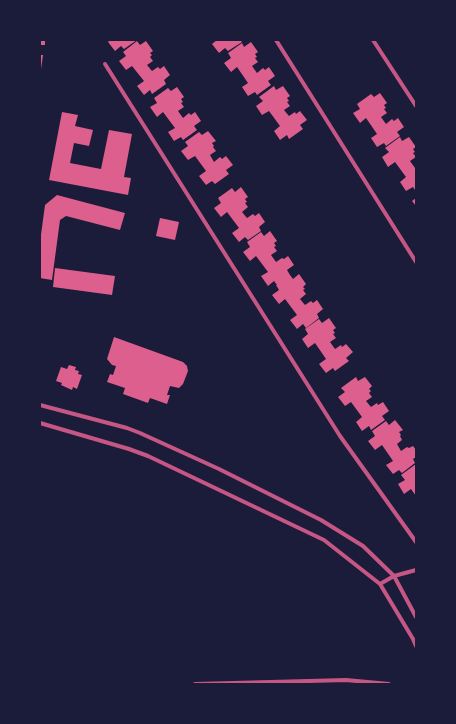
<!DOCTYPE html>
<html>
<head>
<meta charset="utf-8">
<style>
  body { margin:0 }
  #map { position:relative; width:456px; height:724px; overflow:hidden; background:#1b1b3a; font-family:"PT Sans Narrow",sans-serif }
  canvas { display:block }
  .frame { position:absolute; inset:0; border:41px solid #1b1b3a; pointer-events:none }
</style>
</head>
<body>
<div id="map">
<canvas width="456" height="724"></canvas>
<div class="frame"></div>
</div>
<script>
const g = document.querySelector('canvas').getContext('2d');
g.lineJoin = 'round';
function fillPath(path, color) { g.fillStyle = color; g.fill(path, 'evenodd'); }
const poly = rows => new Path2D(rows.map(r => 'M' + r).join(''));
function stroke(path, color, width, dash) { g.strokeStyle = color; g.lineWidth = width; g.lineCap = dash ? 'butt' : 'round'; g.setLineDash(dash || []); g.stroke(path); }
const building = poly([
  [40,40,45,40,45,45,40,45],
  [110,40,137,40,124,49,121,46,115,51,108,42],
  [217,40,240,40,242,42,228,51,225,48,219,53,212,44],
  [137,41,140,45,146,41,153,51,150,53,152,55,150,57,153,61,147,65,152,71,158,67,160,69,164,66,170,75,164,80,166,84,152,94,150,90,144,95,137,86,144,81,132,66,126,70,119,61,126,56,123,52],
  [251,42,258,52,255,54,257,57,255,58,258,62,252,66,257,73,263,68,265,70,269,67,275,76,268,81,271,85,257,95,255,92,248,96,242,87,248,83,237,67,231,72,224,63,231,58,228,53,242,43,244,47],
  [40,55,43,55,41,69,40,68],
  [274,86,276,90,283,86,290,96,287,98,289,101,287,102,290,106,284,110,289,116,295,112,296,114,300,111,307,120,300,125,303,129,289,139,287,135,280,140,274,131,280,126,269,111,262,115,256,106,263,101,259,97],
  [177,87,184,97,181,99,183,102,181,103,184,107,178,111,183,118,189,113,191,115,195,112,201,121,194,126,197,130,183,140,181,137,174,141,168,132,175,128,163,112,157,117,150,107,157,103,154,98,168,88,171,91],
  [380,93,387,103,384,105,386,108,384,109,387,113,381,117,386,124,392,119,394,121,398,118,404,127,397,132,400,136,386,146,384,143,377,147,371,138,377,134,366,118,360,123,353,113,360,109,357,104,371,94,374,97],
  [62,112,78,115,75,126,93,130,89,146,74,143,70,163,101,169,109,130,132,134,124,177,131,178,128,195,49,180],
  [208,131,216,141,212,143,214,146,213,147,216,151,210,155,214,162,220,157,222,159,226,156,233,165,226,170,229,174,215,184,212,181,206,185,199,176,206,171,195,156,188,160,181,151,188,146,185,142,199,132,202,135],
  [400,137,402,141,409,137,416,147,413,149,415,152,413,153,416,157,410,161,415,168,416,167,415,190,413,187,406,191,400,182,406,177,395,162,388,167,382,157,389,152,385,148],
  [241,187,248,197,245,199,247,202,245,203,248,207,242,212,247,218,253,214,255,216,259,213,265,222,259,227,261,231,248,240,245,237,239,242,232,233,239,228,227,212,221,217,214,208,221,203,218,198,232,188,235,192],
  [57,195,125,213,120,230,66,216,60,220,52,280,40,278,40,242,45,205],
  [416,198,416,206,412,201],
  [160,218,179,222,175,240,156,236],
  [270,231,277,241,274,243,276,246,274,247,277,251,271,255,276,262,282,258,284,259,288,256,294,265,287,270,290,275,293,279,299,274,306,284,303,287,305,289,303,290,306,294,300,299,305,305,311,301,313,303,317,300,323,309,317,314,319,318,306,328,303,324,297,329,290,320,297,315,285,299,279,304,272,295,279,290,276,285,277,285,274,281,268,286,261,276,268,272,256,256,250,261,243,252,250,247,247,242,261,232,264,236],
  [55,268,115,276,112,295,53,287],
  [329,318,336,328,333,330,335,333,333,334,336,338,330,342,335,349,341,345,342,347,346,344,353,352,346,358,349,361,335,371,333,368,326,373,319,364,326,359,315,343,308,348,302,339,308,334,305,329,319,319,322,323],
  [114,337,183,362,187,366,188,371,183,384,179,388,170,386,167,395,170,395,167,404,150,398,148,403,123,394,125,388,107,382,110,374,113,375,116,366,112,365,107,359],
  [69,365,76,367,75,370,79,371,78,374,82,375,77,389,73,387,72,390,61,385,62,383,56,381,61,367,67,369],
  [356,377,358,381,365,377,372,386,369,389,371,391,369,393,372,397,366,401,371,407,377,403,378,405,383,402,389,411,382,416,385,420,371,430,369,426,362,431,356,422,362,417,351,402,345,406,338,397,345,392,341,388],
  [395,420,403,430,399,432,401,435,400,436,402,440,397,444,401,451,407,447,409,448,413,446,416,450,416,457,413,459,415,463,402,473,399,470,393,474,386,465,393,461,382,445,375,450,368,441,375,436,372,431,386,421,389,425],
  [416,464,416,496,411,489,404,494,398,484,405,480,401,475]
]);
const minor = poly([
  [276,40,416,262],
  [373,40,416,106],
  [105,64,340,436,416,542],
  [40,405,127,428,140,433,219,469,321,520,363,546,394,576,416,617],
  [40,423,129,449,148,456,324,540,380,584,413,639,416,646],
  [380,584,394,576,416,570],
  [195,684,346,680,389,684]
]);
fillPath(building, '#dd5f8e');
stroke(minor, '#c65784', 4);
</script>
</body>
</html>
